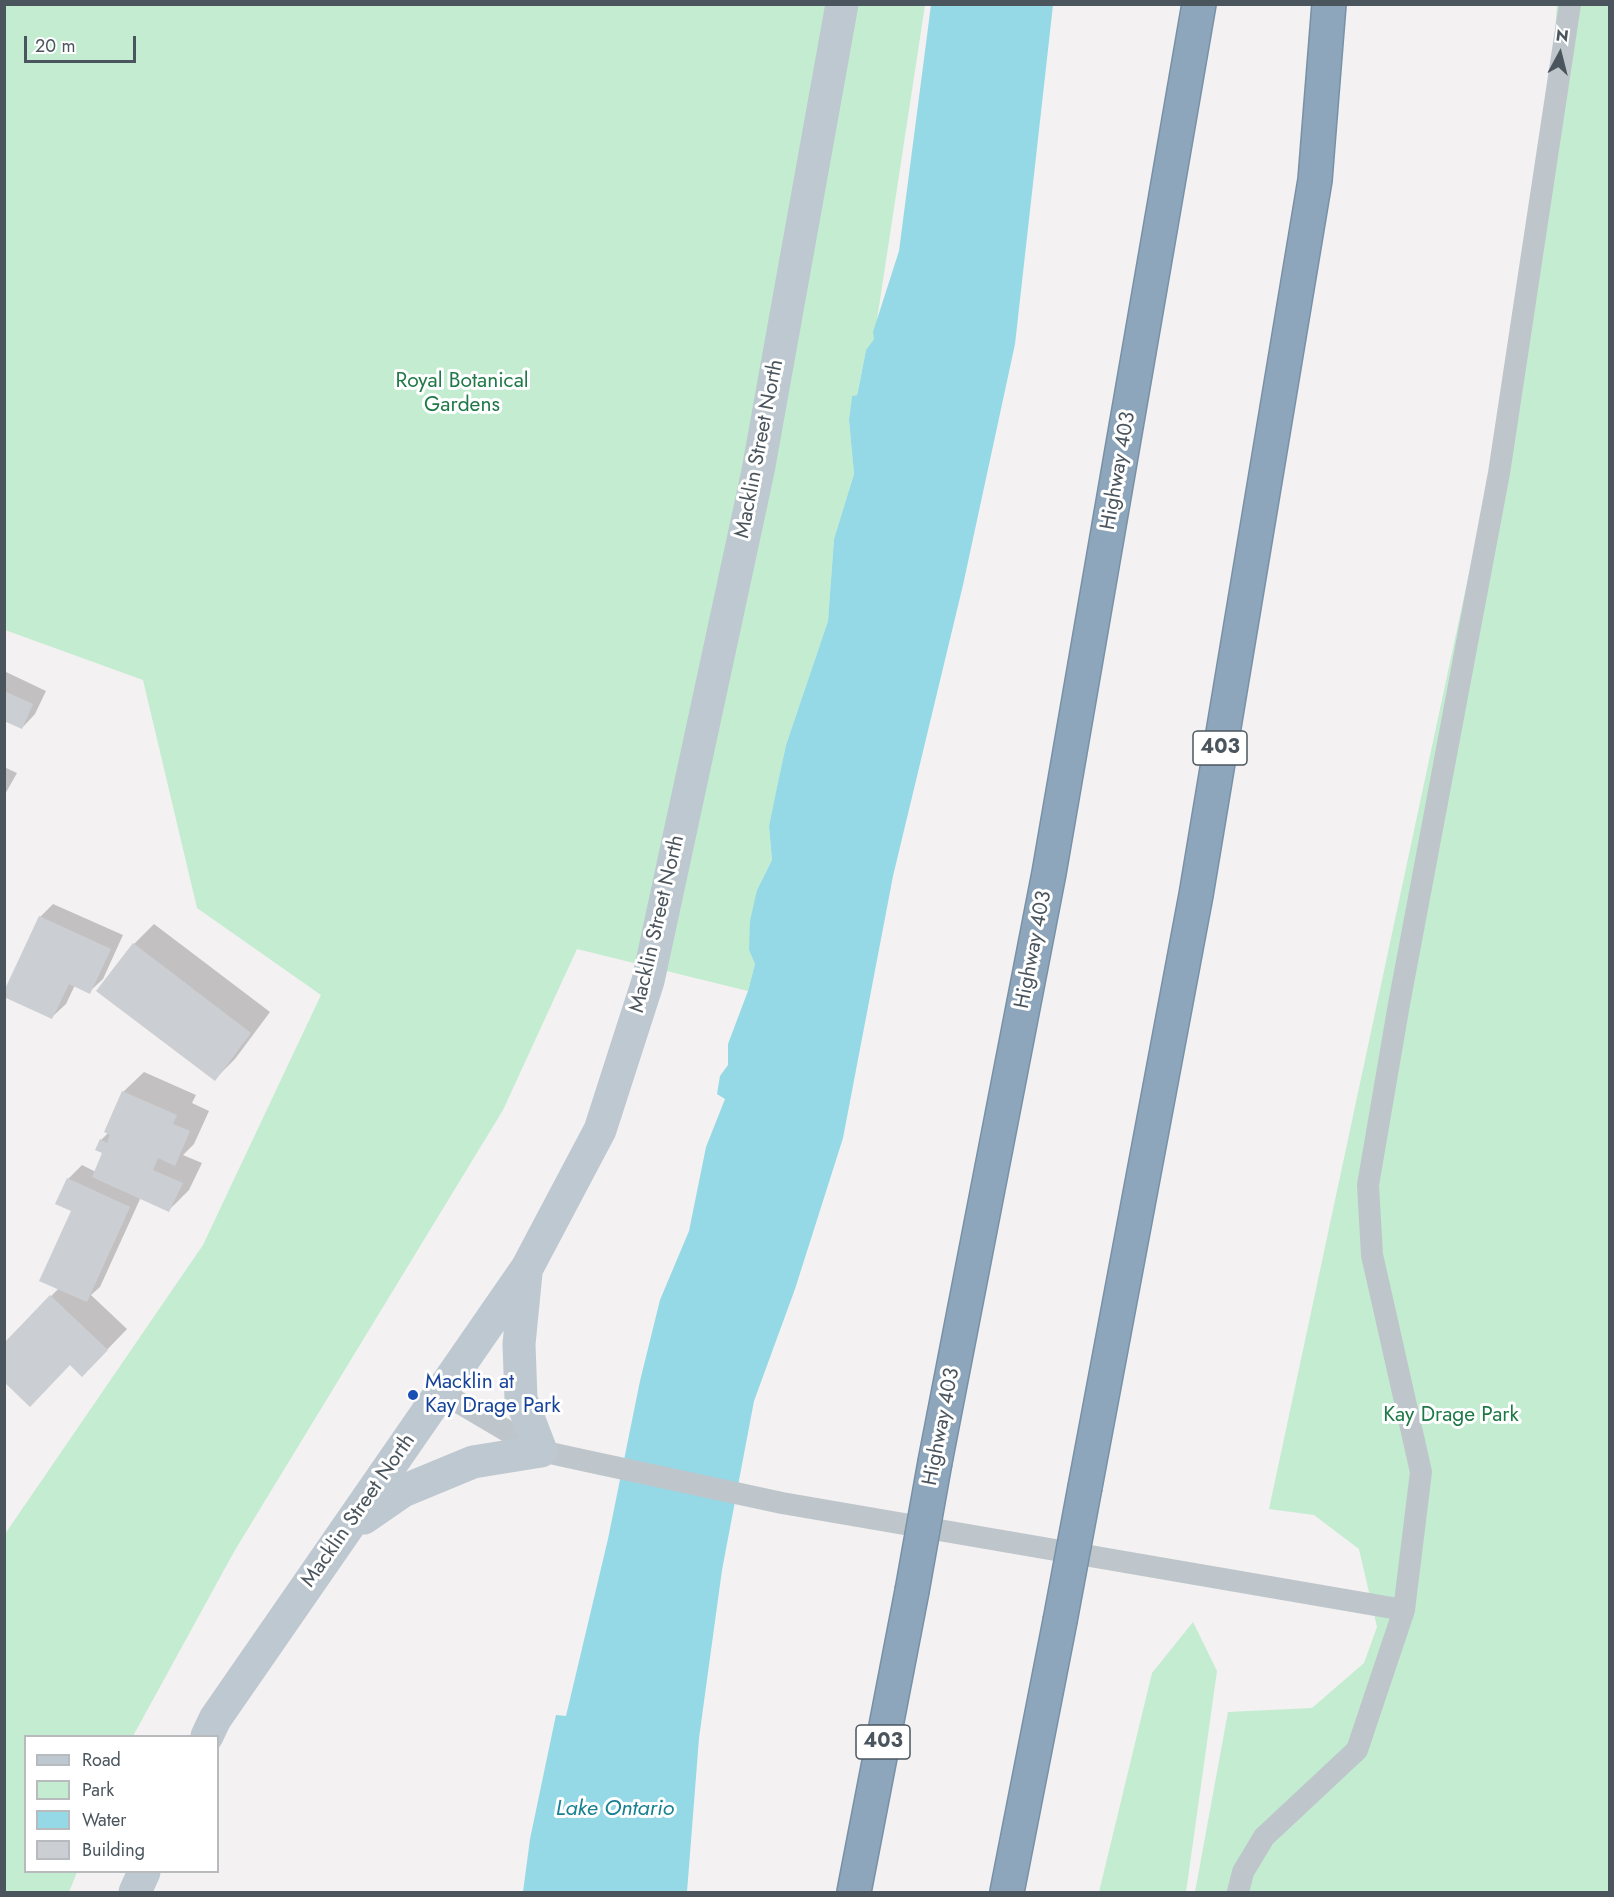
<!DOCTYPE html>
<html>
<head>
<meta charset="utf-8">
<style>
  body { margin:0 }
  #map { position:relative; width:1614px; height:1897px; overflow:hidden; background:#f3f1f1; font-family:Jost,sans-serif }
  canvas { display:block }
  .frame { position:absolute; inset:0; border:6px solid #4a555d; pointer-events:none }
  .legend { position:absolute; left:24px; top:1735px; width:195px; height:138px; box-sizing:border-box; background:#fff; border:2px solid #b7bbbe; margin:0; padding:8px 10px; list-style:none; font-size:18px; color:#4a555d }
  .legend li { display:flex; align-items:center; gap:12px; height:30px }
  .legend b { width:30px; border:2px solid #b7bbbe }
  .north { position:absolute; left:1530px; top:24px; width:60px; height:60px; -webkit-text-stroke:4px #fff; paint-order:stroke; rotate:7deg; font-size:16px; font-weight:700; line-height:24px; text-align:center; color:#4a555d }
  .north::after { content:''; display:block; margin:auto; width:21px; height:27px; background:#4a555d; clip-path:polygon(50% 0,100% 100%,50% 72%,0 100%) }
  .scale { position:absolute; left:24px; top:36px; width:112px; height:27px; box-sizing:border-box; border:3px solid #4a555d; border-top:0; padding-left:8px; font-size:18px; line-height:21px; white-space:nowrap; color:#4a555d; -webkit-text-stroke:4px #fff; paint-order:stroke }
</style>
</head>
<body>
<div id="map">
<canvas width="1614" height="1897"></canvas>
<div class="frame"></div>
<ul class="legend">
<li><b style="height:8px;background:#bec8d0"></b>Road</li>
<li><b style="height:16px;background:#c3ecd1"></b>Park</li>
<li><b style="height:16px;background:#94d9e5"></b>Water</li>
<li><b style="height:16px;background:#cbced3"></b>Building</li>
</ul>
<div class="north">N</div>
<div class="scale">20 m</div>
</div>
<script>
const g = document.querySelector('canvas').getContext('2d');
g.lineJoin = 'round';
function fillPath(path, color) { g.fillStyle = color; g.fill(path, 'evenodd'); }
const poly = rows => new Path2D(rows.map(r => 'M' + r).join(''));
function stroke(path, color, width, dash) { g.strokeStyle = color; g.lineWidth = width; g.lineCap = dash ? 'butt' : 'round'; g.setLineDash(dash || []); g.stroke(path); }
function label(font, color, halo, rows, align = 'center') {
  g.font = font + ' Jost,sans-serif'; g.lineWidth = 6; g.setLineDash([]); g.textBaseline = 'middle'; g.strokeStyle = halo; g.fillStyle = color; for (const [text, x, y, turn = 0] of rows) {
    g.save(); g.translate(x, y); g.rotate((+turn || 0) * Math.PI / 180); g.textAlign = isNaN(turn) ? turn : align; if (halo) g.strokeText(text, 0, 0); g.fillText(text, 0, 0); g.restore();
  }
}
const green = poly([
  [5,5,925,5,874,339,866,350,857,395,852,396,849,420,854,474,834,539,828,621,786,745,769,826,772,860,757,890,749,950,755,964,748,991,577,949,503,1110,235,1550,133,1736,26,1736,26,1872,77,1872,69,1892,5,1892,5,1534,203,1245,321,995,197,908,143,680,5,630],
  [1557,5,1609,5,1609,1892,1195,1892,1228,1712,1312,1708,1364,1663,1377,1627,1359,1549,1314,1515,1269,1509,1540,241],
  [1193,1622,1217,1671,1186,1892,1099,1892,1152,1673]
]);
const water = poly([
  [931,5,1053,5,1015,344,963,585,893,876,843,1138,795,1289,754,1401,722,1570,699,1738,687,1892,523,1892,530,1839,556,1715,566,1716,608,1539,640,1381,660,1300,689,1231,706,1147,725,1099,717,1094,720,1076,728,1065,728,1044,748,991,755,964,749,950,750,921,757,890,772,860,769,826,776,792,786,745,828,621,834,539,854,474,849,420,852,396,857,395,858,391,866,350,874,339,873,332,899,251]
]);
const shadow = poly([
  [4,671,46,691,35,714,22,728,4,720],
  [4,767,17,773,4,796],
  [53,904,123,935,103,979,89,992,75,985,66,1004,52,1017,40,917],
  [154,924,270,1012,235,1059,215,1079,134,944],
  [144,1072,196,1095,192,1103,209,1111,194,1144,183,1155,202,1163,189,1190,169,1210,141,1197,100,1287,91,1295,127,1329,102,1355,71,1364,4,1345,59,1288,73,1210,57,1203,68,1179,82,1165,96,1172,104,1153,101,1140,108,1133,123,1092]
]);
const building = poly([
  [4,691,33,704,22,729,4,721],
  [39,916,111,949,90,994,69,984,52,1019,4,997,4,991],
  [133,943,251,1033,215,1081,96,991],
  [122,1091,177,1115,173,1124,190,1131,175,1166,158,1158,153,1170,183,1183,169,1212,92,1177,102,1153,95,1150,100,1139,107,1143,110,1135,104,1132],
  [67,1178,130,1207,87,1302,39,1281,71,1211,55,1204],
  [50,1295,108,1350,82,1377,70,1365,30,1407,4,1382,4,1343]
]);
const lane = poly([
  [441,1392,541,1451,582,1460,782,1503,1404,1610],
  [1238,1892,1243,1872,1264,1837,1357,1750,1404,1610,1421,1472,1372,1255,1368,1185,1399,1004,1499,473,1570,4]
]);
const secondary = poly([
  [364,1518,403,1491,473,1462,541,1451,521,1399,519,1344,526,1273],
  [207,1736,215,1719,527,1268,600,1130,648,981,758,471,842,4],
  [135,1892,144,1872]
]);
const highway = poly([
  [935,1462,1049,873,1199,4],
  [1085,1487,1196,895,1315,180,1329,4],
  [854,1892,912,1591],
  [1007,1892,1060,1621]
]);
const highwayBridge = poly([
  [912,1591,935,1462],
  [1060,1621,1085,1487]
]);
const markers = [
  [413,1395,6,"#1a4fb4"]
];
const shields = [
  [1220,748,54],
  [883,1742,54]
];
const shieldNames = [
  ["403",1220,748],
  ["403",883,1742]
];
const parkNames = [
  ["Royal Botanical",462,382],
  ["Gardens",462,406],
  ["Kay Drage Park",1451,1416]
];
const streetNames = [
  ["Macklin Street North",760,449,-79],
  ["Highway 403",1119,471,-80],
  ["Macklin Street North",658,924,-77],
  ["Highway 403",1034,950,-79],
  ["Highway 403",942,1427,-79],
  ["Macklin Street North",359,1511,-55]
];
const transitNames = [
  ["Macklin at",425,1383],
  ["Kay Drage Park",425,1407]
];
const waterNames = [
  ["Lake Ontario",615,1810]
];
fillPath(green, '#c3ecd1');
fillPath(water, '#94d9e5');
fillPath(shadow, '#0003');
fillPath(building, '#cbced3');
stroke(highway, '#7891a7', 36);
stroke(lane, '#bec6cc', 22);
stroke(secondary, '#bec8d0', 33);
stroke(highway, '#8da6bb', 33);
stroke(highwayBridge, '#7891a7', 36, []);
stroke(highwayBridge, '#8da6bb', 33);
for (const [x, y, r, color] of markers) { const dot = new Path2D(); dot.arc(x, y, r, 0, 2 * Math.PI); g.fillStyle = color; g.fill(dot); stroke(dot, '#fff', 2); }
for (const [x, y, w] of shields) { const box = new Path2D(); box.roundRect(x - w / 2, y - 17, w, 34, 4.5); g.fillStyle = '#fff'; g.fill(box); stroke(box, '#4a555d', 1.5); }
label('bold 20px', '#4a555d', null, shieldNames);
label('21px', '#1f7947', '#fff', parkNames);
label('21px', '#4a555d', '#fff', streetNames);
label('21px', '#164399', '#fff', transitNames, 'left');
label('italic 22px', '#178193', '#fff', waterNames);
</script>
</body>
</html>
